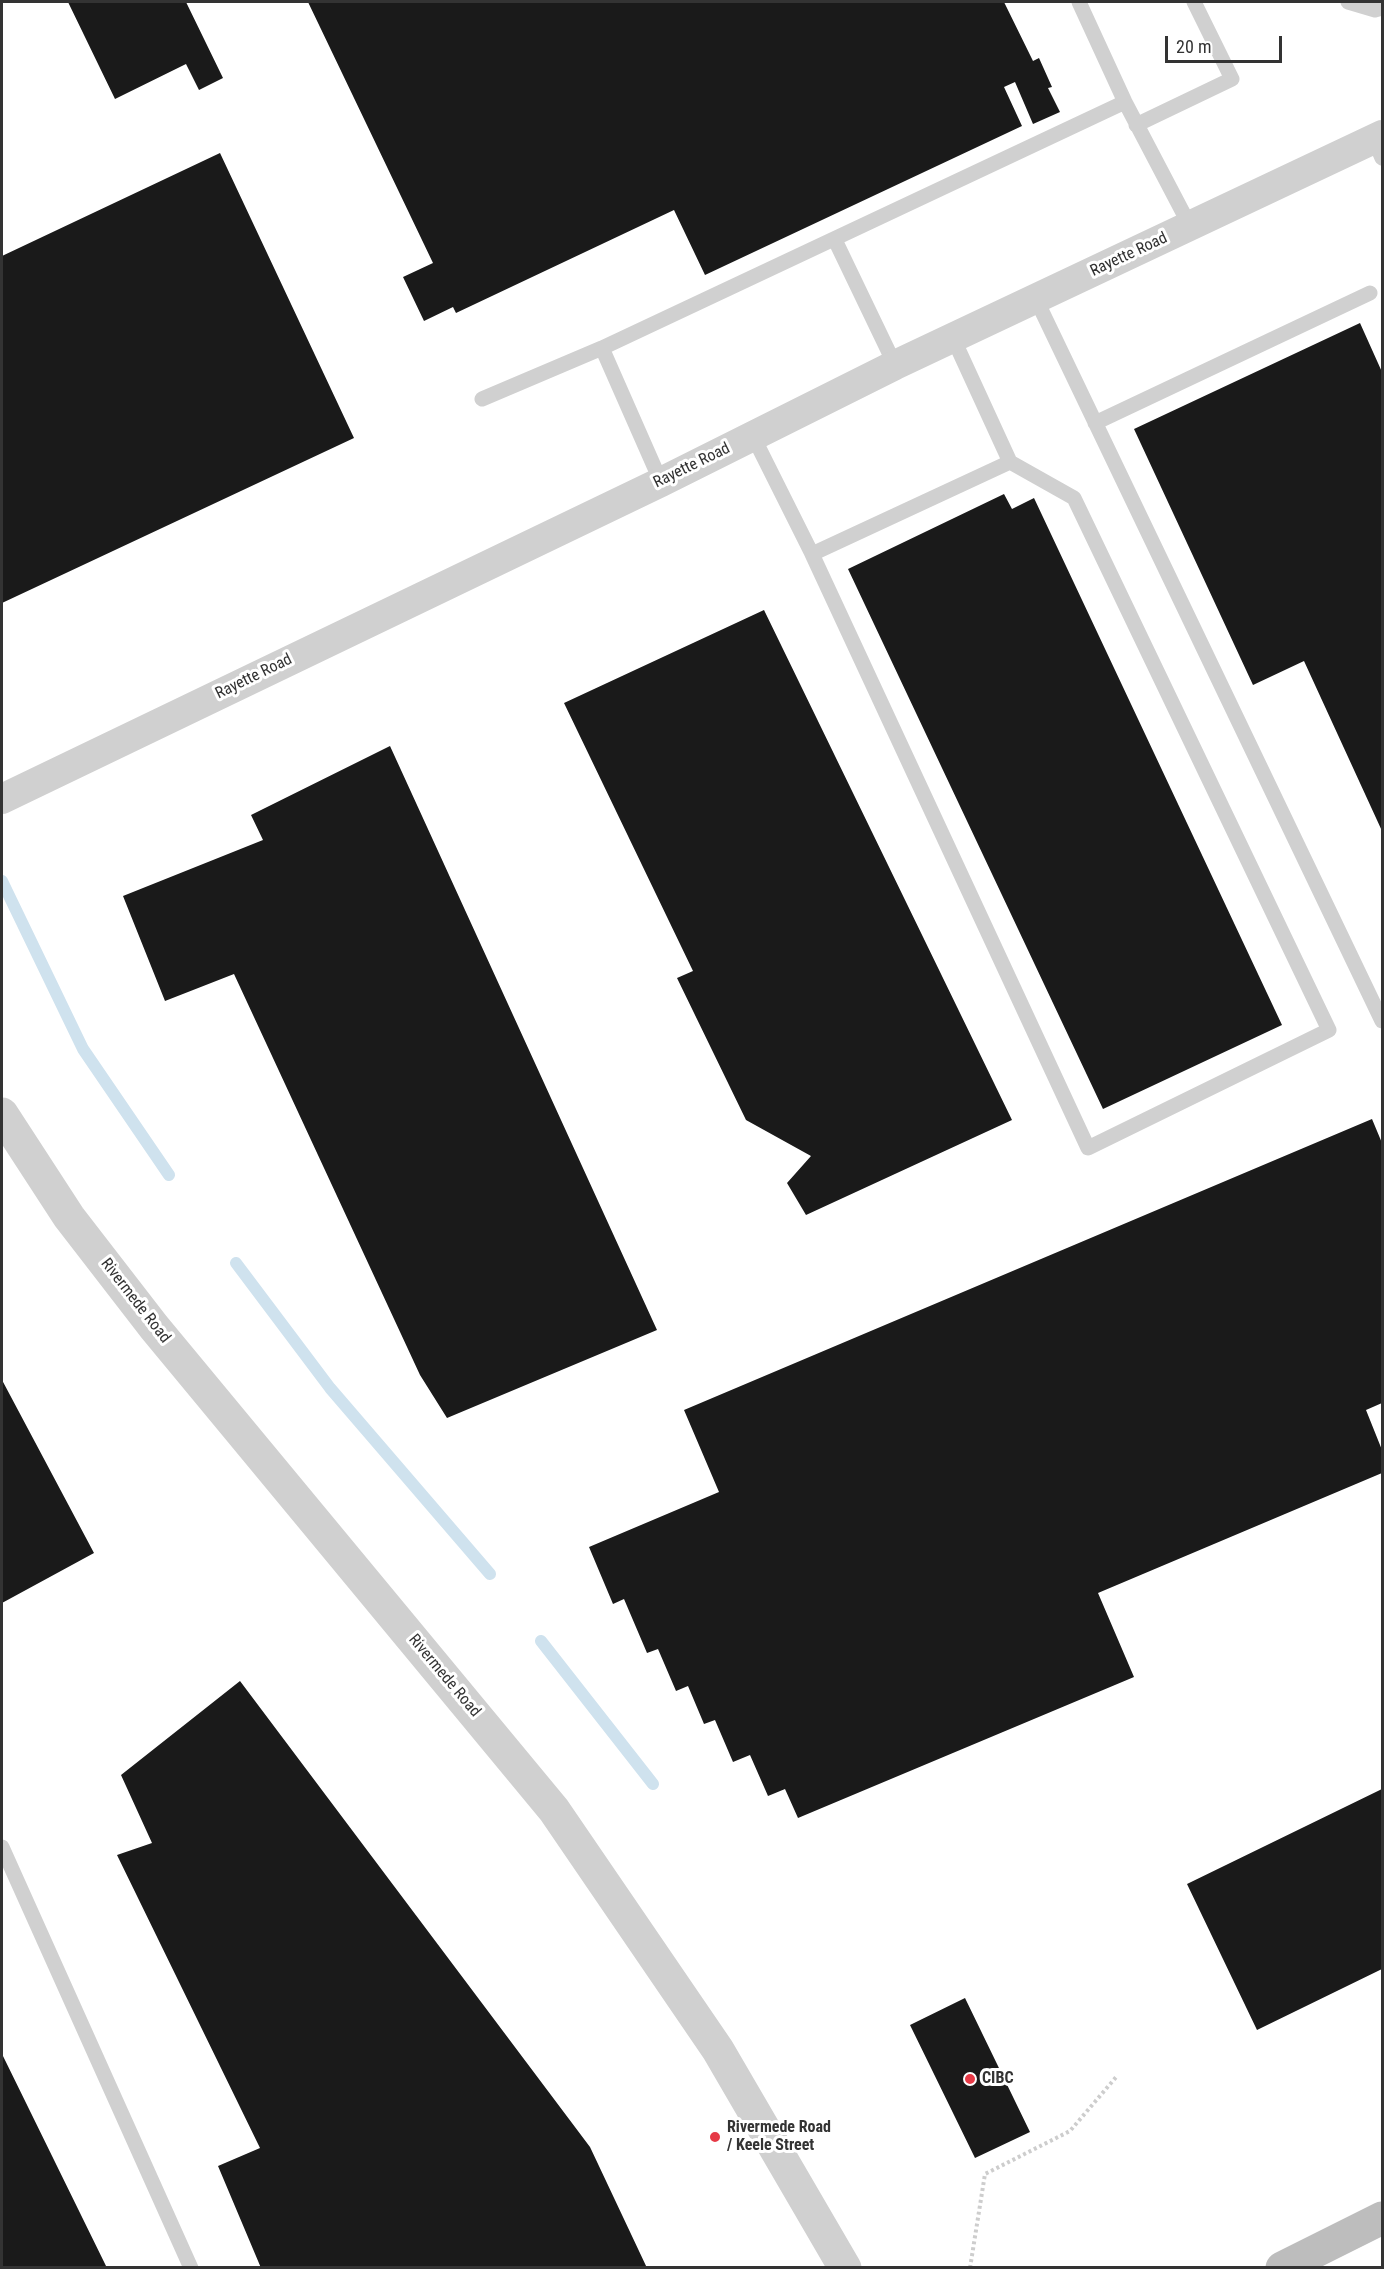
<!DOCTYPE html>
<html>
<head>
<meta charset="utf-8">
<style>
  body { margin:0 }
  #map { position:relative; width:1384px; height:2269px; overflow:hidden; background:#fff; font-family:"Roboto Condensed",sans-serif }
  canvas { display:block }
  .frame { position:absolute; inset:0; border:3px solid #333; pointer-events:none }
  .scale { position:absolute; left:1165px; top:36px; width:117px; height:27px; box-sizing:border-box; border:3px solid #333; border-top:0; padding-left:8px; font-size:18px; line-height:21px; white-space:nowrap; color:#333; -webkit-text-stroke:4px #fff; paint-order:stroke }
</style>
</head>
<body>
<div id="map">
<canvas width="1384" height="2269"></canvas>
<div class="frame"></div>
<div class="scale">20 m</div>
</div>
<script>
const g = document.querySelector('canvas').getContext('2d');
g.lineJoin = 'round';
const poly = rows => new Path2D(rows.map(r => 'M' + r).join(''));
function stroke(path, color, width, dash) { g.strokeStyle = color; g.lineWidth = width; g.lineCap = dash ? 'butt' : 'round'; g.setLineDash(dash || []); g.stroke(path); }
function fillPath(path, color) { g.fillStyle = color; g.fill(path, 'evenodd'); }
function label(font, color, halo, rows, align = 'center') {
  g.font = font + ' "Roboto Condensed",sans-serif'; g.lineWidth = 6; g.setLineDash([]); g.textBaseline = 'middle'; g.strokeStyle = halo; g.fillStyle = color; for (const [text, x, y, turn = 0] of rows) {
    g.save(); g.translate(x, y); g.rotate((+turn || 0) * Math.PI / 180); g.textAlign = isNaN(turn) ? turn : align; if (halo) g.strokeText(text, 0, 0); g.fillText(text, 0, 0); g.restore();
  }
}
const stream = poly([
  [2,881,83,1049,169,1175],
  [236,1263,330,1388,490,1574],
  [541,1641,653,1784]
]);
const building = poly([
  [68,2,186,2,223,78,199,90,186,64,115,99],
  [308,2,1004,2,1033,61,1039,58,1052,87,1048,88,1060,112,1033,124,1015,82,1004,87,1022,126,705,275,674,210,456,313,453,307,424,321,403,277,433,263],
  [220,153,354,438,2,603,2,256],
  [1360,323,1382,372,1382,831,1304,661,1253,685,1134,429],
  [1004,494,1012,509,1034,498,1282,1025,1103,1109,848,569],
  [764,610,1012,1120,806,1215,787,1183,811,1156,746,1120,677,978,693,971,564,703],
  [390,746,657,1330,447,1418,420,1375,234,974,165,1001,123,896,263,840,251,815],
  [1372,1119,1382,1143,1382,1403,1366,1410,1382,1450,1382,1473,1098,1593,1134,1677,798,1818,785,1789,768,1796,750,1755,733,1762,715,1720,704,1724,688,1686,676,1691,658,1649,647,1653,624,1599,613,1604,589,1547,719,1492,684,1410],
  [2,1380,94,1553,2,1603],
  [240,1681,590,2147,647,2268,261,2268,218,2166,260,2148,117,1855,152,1843,121,1775],
  [1382,1789,1382,1969,1257,2030,1187,1884],
  [965,1998,1030,2132,975,2158,910,2025],
  [2,2054,107,2268,2,2268]
]);
const path = poly([
  [970,2268,985,2174,1070,2131,1117,2076]
]);
const service = poly([
  [1079,2,1125,102,1190,226],
  [1348,2,1375,10,1382,8],
  [1136,125,1232,79,1194,2],
  [1374,139,1382,158],
  [835,240,895,365],
  [1036,299,1382,1021],
  [954,340,1010,462],
  [602,348,661,482],
  [482,399,602,348,1125,102],
  [1095,423,1370,293],
  [753,436,812,554,1088,1148,1329,1030,1074,498,1010,462,812,554],
  [2,1847,191,2268]
]);
const minor = poly([
  [2,799,661,482,895,365,1382,135]
]);
const tertiary = poly([
  [2,1114,69,1217,154,1327,554,1810,718,2050,845,2268]
]);
const secondary = poly([
  [1282,2268,1382,2218]
]);
const markers = [
  [970,2079,6,"#e63946"],
  [715,2137,6,"#e63946"]
];
const streetNames = [
  ["Rayette Road",1129,255,-25],
  ["Rayette Road",692,466,-26],
  ["Rayette Road",254,677,-26],
  ["Rivermede Road",135,1301,52],
  ["Rivermede Road",444,1676,50]
];
const poiNames = [
  ["CIBC",982,2079],
  ["Rivermede Road",727,2128],
  ["/ Keele Street",727,2146]
];
stroke(stream, '#cfe2ee', 12);
fillPath(building, '#1a1a1a');
stroke(path, '#cdcdcd', 4, [3, 3]);
stroke(service, '#d0d0d0', 15);
stroke(minor, '#d0d0d0', 30);
stroke(tertiary, '#d0d0d0', 33);
stroke(secondary, '#bdbdbd', 33);
for (const [x, y, r, color] of markers) { const dot = new Path2D(); dot.arc(x, y, r, 0, 2 * Math.PI); g.fillStyle = color; g.fill(dot); stroke(dot, '#fff', 2); }
label('16px', '#333', '#fff', streetNames);
label('bold 16px', '#333', '#fff', poiNames, 'left');
</script>
</body>
</html>
